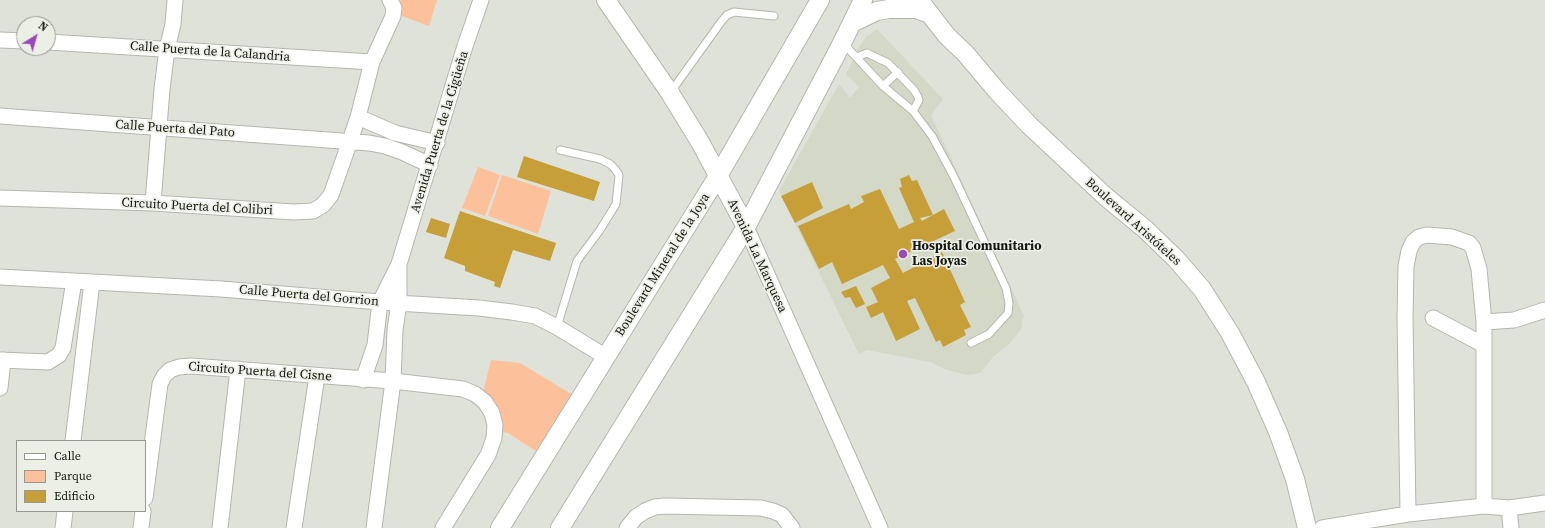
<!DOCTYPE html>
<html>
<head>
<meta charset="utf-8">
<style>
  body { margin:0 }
  #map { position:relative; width:1545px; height:528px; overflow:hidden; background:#dfe2d8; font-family:"Source Serif 4",serif }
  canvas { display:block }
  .legend { position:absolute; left:16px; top:440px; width:130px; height:72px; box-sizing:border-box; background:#ecefe5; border:1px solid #969891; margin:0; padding:5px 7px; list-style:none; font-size:12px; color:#151612 }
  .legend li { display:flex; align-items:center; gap:8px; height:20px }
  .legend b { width:20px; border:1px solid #969891 }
  .north { position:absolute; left:16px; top:16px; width:40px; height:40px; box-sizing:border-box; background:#ecefe5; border:1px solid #969891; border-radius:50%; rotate:37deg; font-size:11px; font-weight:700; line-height:16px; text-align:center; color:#151612 }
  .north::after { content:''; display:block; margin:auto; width:14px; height:18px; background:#9949b9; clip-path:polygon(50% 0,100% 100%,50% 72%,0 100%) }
</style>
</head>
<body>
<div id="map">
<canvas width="1545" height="528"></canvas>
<ul class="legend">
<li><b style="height:5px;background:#fff"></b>Calle</li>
<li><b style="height:11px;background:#fcc19a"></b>Parque</li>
<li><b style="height:11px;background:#c79f39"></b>Edificio</li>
</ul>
<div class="north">N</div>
</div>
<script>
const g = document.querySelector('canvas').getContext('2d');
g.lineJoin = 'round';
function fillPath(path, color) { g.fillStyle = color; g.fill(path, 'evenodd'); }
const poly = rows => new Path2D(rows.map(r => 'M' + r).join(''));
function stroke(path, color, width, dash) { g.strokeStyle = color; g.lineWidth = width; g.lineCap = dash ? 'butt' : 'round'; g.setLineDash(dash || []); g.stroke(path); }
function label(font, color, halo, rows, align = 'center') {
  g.font = font + ' "Source Serif 4",serif'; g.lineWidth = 3.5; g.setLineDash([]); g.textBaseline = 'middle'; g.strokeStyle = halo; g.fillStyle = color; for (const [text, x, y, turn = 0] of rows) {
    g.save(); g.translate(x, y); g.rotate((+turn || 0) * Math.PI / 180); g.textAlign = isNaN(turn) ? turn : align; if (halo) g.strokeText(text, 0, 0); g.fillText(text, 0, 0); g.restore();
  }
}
const built = poly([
  [877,29,943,99,931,115,1024,316,1022,319,1022,328,1015,337,1008,345,993,357,980,373,967,375,947,370,930,362,867,350,859,354,779,191,839,84,850,98,859,87,846,74,859,47,866,37]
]);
const green = poly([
  [400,0,437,0,429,26,402,16,402,5],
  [478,167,500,175,485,216,462,208],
  [502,175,551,191,538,234,488,216],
  [491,360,520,363,573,395,537,452,508,433,502,432,502,419,497,406,493,400,483,393]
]);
const building = poly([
  [524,156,600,182,594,201,517,177],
  [909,175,912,181,917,180,933,215,920,218,922,221,944,209,955,231,895,259,903,273,942,252,965,302,960,305,971,327,964,330,966,335,943,347,940,340,936,342,915,298,907,301,920,329,896,341,883,312,871,318,866,307,878,302,871,288,890,278,883,265,842,284,832,262,819,269,798,226,849,204,851,209,864,202,861,196,880,189,899,229,914,222,899,188,902,187,900,179],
  [812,182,823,208,795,223,781,196],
  [460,211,556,243,550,261,513,250,500,288,494,286,495,282,465,271,465,266,444,258],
  [431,218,450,224,446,238,426,232],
  [856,286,865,304,856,308,850,297,845,298,841,292]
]);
const service = poly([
  [843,43,883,86,913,111,932,136,954,177,1006,288,1009,303,1008,313,989,334,971,343],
  [857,57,867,53,888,63,914,90,918,97,919,100,913,111],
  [883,86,898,72],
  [670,93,721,22,727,15,734,12,774,16],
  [557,327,577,261,600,230,616,204,619,175,615,169,610,164,600,159,560,150]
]);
const minor = poly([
  [0,40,24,41],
  [48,42,372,62],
  [0,116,369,143,385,146,402,152,430,165],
  [358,117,395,133,437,143],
  [0,198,153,203,294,212,313,211,323,205,331,195,350,141,358,117,372,62,393,16,394,8,390,0],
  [153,203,162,89,167,49,173,24,175,0],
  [746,227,880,528],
  [0,277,221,289,380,302,479,308,512,312,535,316,557,327,606,357],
  [1433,318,1484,345],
  [1484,322,1514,320,1545,310],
  [0,360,48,362,59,355,63,348,74,281],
  [363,380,375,345,380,302,399,264,465,46,481,0],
  [0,388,3,360],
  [73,441,92,282],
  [145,498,160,384,164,376,170,370,179,367,191,366,393,381,463,389,475,394,485,402,492,413,495,425,494,438,488,455,443,528],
  [1509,508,1511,528],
  [1408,514,1405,318,1406,266,1409,251,1413,242,1419,237,1427,235,1452,237,1469,243,1473,248,1479,269,1484,322,1484,506],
  [63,528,65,511],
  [141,528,143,511],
  [220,528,238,369],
  [294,528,317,376],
  [374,528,393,381,395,330,399,303,399,267],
  [627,528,636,517,645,511,655,507,665,506,761,508,773,511,782,515,792,528],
  [1322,528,1408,514,1484,506,1509,508,1545,503]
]);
const tertiary = poly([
  [606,0,670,93,700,142,746,227],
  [919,0,947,36,965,53,997,91,1029,125,1106,197,1145,229,1176,259,1202,289,1230,333,1256,382,1278,432,1295,479,1307,528],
  [852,23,877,11,889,9,916,9,930,14],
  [500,528,718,176,820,0],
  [560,528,746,227,842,43,863,0]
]);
const markers = [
  [903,254,5,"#9949b9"]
];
const streetNames = [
  ["Calle Puerta de la Calandria",210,52,4],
  ["Calle Puerta del Pato",175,129,4],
  ["Avenida Puerta de la Cigüeña",440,132,-73],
  ["Circuito Puerta del Colibri",197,207,3],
  ["Boulevard Aristóteles",1133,222,42],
  ["Avenida La Marquesa",757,256,65],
  ["Boulevard Mineral de la Joya",663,265,-58],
  ["Calle Puerta del Gorrion",309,296,5],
  ["Circuito Puerta del Cisne",260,372,4]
];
const poiNames = [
  ["Hospital Comunitario",912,247],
  ["Las Joyas",912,262]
];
fillPath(built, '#d3d8c7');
fillPath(green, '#fcc19a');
fillPath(building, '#c79f39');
stroke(service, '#b5b7ae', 9);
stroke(minor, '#b5b7ae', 17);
stroke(tertiary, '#b5b7ae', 20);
stroke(service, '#fff', 7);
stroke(minor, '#fff', 15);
stroke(tertiary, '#fff', 18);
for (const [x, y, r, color] of markers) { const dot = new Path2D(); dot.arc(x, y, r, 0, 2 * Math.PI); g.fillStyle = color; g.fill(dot); stroke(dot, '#ecefe5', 1.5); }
label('13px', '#151612', '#ecefe5', streetNames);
label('bold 13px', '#151612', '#ecefe5', poiNames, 'left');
</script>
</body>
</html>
